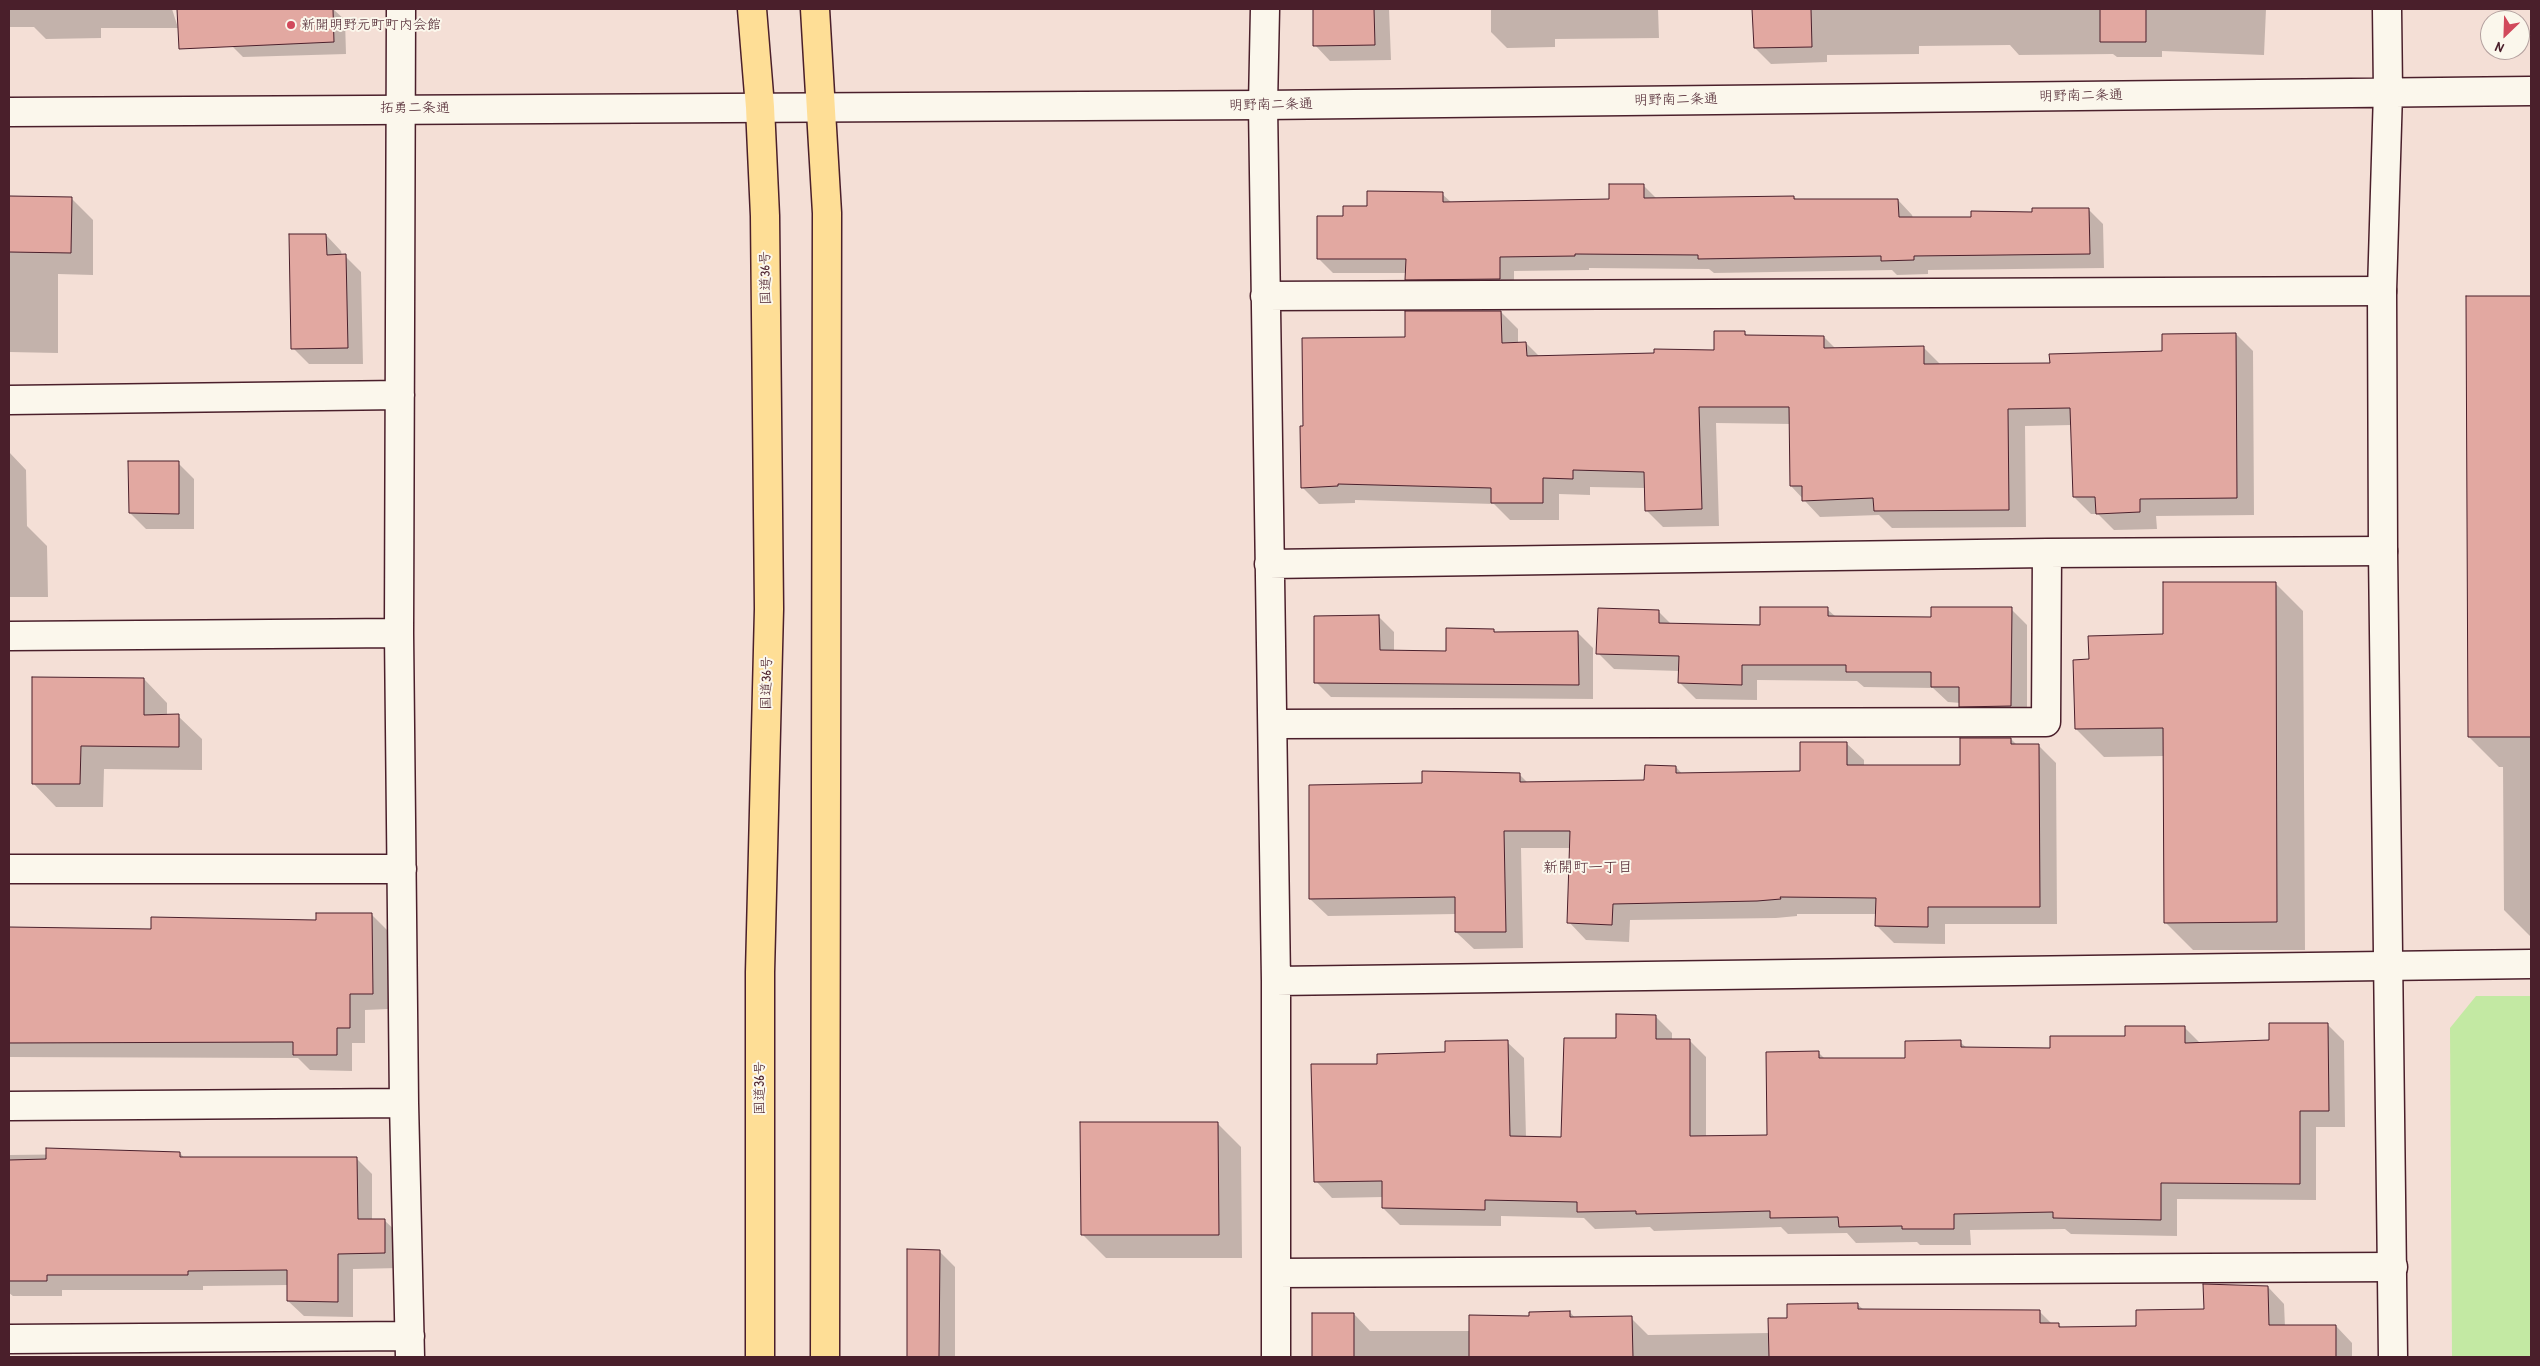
<!DOCTYPE html>
<html>
<head>
<meta charset="utf-8">
<style>
  body { margin:0 }
  #map { position:relative; width:2540px; height:1366px; overflow:hidden; background:#f4dfd6; font-family:"Patrick Hand",sans-serif }
  canvas { display:block }
  .frame { position:absolute; inset:0; border:10px solid #4a1f2b; pointer-events:none }
  .north { position:absolute; left:2480px; top:10px; width:50px; height:50px; box-sizing:border-box; background:#fbf7ec; border:1px solid #b4a19f; border-radius:50%; rotate:204deg; font-size:14px; font-weight:700; line-height:20px; text-align:center; color:#4a1f2b }
  .north::after { content:''; display:block; margin:auto; width:18px; height:22px; background:#d1495b; clip-path:polygon(50% 0,100% 100%,50% 72%,0 100%) }
</style>
</head>
<body>
<div id="map">
<canvas width="2540" height="1366"></canvas>
<div class="frame"></div>
<div class="north">N</div>
</div>
<script>
const g = document.querySelector('canvas').getContext('2d');
g.lineJoin = 'round';
function fillPath(path, color) { g.fillStyle = color; g.fill(path, 'evenodd'); }
const poly = rows => new Path2D(rows.map(r => 'M' + r).join(''));
function stroke(path, color, width, dash) { g.strokeStyle = color; g.lineWidth = width; g.lineCap = dash ? 'butt' : 'round'; g.setLineDash(dash || []); g.stroke(path); }
function label(font, color, halo, rows, align = 'center') {
  g.font = font + ' "Patrick Hand","Klee One",sans-serif'; g.lineWidth = 4; g.setLineDash([]); g.textBaseline = 'middle'; g.strokeStyle = halo; g.fillStyle = color; for (const [text, x, y, turn = 0] of rows) {
    g.save(); g.translate(x, y); g.rotate((+turn || 0) * Math.PI / 180); g.textAlign = isNaN(turn) ? turn : align; if (halo) g.strokeText(text, 0, 0); g.fillText(text, 0, 0); g.restore();
  }
}
const green = poly([
  [2476,996,2531,996,2531,1357,2452,1357,2450,1028]
]);
const shadow = poly([
  [9,9,172,9,178,28,101,28,101,38,46,39,34,27,9,27],
  [221,9,333,9,345,20,346,54,243,57,230,44],
  [1314,9,1389,9,1391,60,1330,61,1315,45],
  [1491,9,1658,9,1659,38,1555,39,1555,47,1507,48,1491,32],
  [1753,9,2266,9,2264,55,2162,51,2162,57,2117,57,2113,54,2019,55,2010,45,1919,46,1919,54,1827,55,1827,62,1771,64,1755,48],
  [1643,185,1657,199,1794,197,1797,200,1898,200,1912,215,1913,218,1973,219,2089,210,2103,224,2104,268,1928,270,1928,274,1897,275,1892,270,1714,273,1709,269,1589,268,1589,270,1514,271,1514,293,1421,294,1407,279,1407,273,1333,273,1319,259,1345,217,1368,207,1442,194,1452,203,1610,201],
  [9,198,71,198,93,220,93,275,58,274,58,353,9,352],
  [326,235,341,251,342,256,345,256,361,272,363,364,309,364,293,348],
  [2467,297,2531,297,2531,937,2504,910,2503,767,2499,767,2469,737],
  [1501,312,1518,329,1518,343,1526,343,1540,357,1715,352,1744,332,1748,336,1824,337,1836,349,1924,348,1941,365,2051,364,2163,352,2236,334,2253,351,2254,515,2156,516,2157,529,2114,530,2098,514,2091,514,2074,497,2072,425,2025,426,2026,527,1892,528,1879,515,1820,517,1791,486,1791,424,1716,423,1719,526,1663,527,1646,510,1645,488,1590,487,1590,495,1559,494,1559,520,1510,520,1494,504,1355,500,1355,503,1319,504,1302,487,1304,427,1406,338],
  [9,452,26,470,27,526,47,546,48,597,9,597],
  [178,463,194,479,194,529,146,529,130,513],
  [2275,583,2303,611,2305,950,2193,950,2165,922,2165,756,2104,757,2076,729,2164,635],
  [1827,609,1836,617,1932,618,2011,609,2027,625,2027,722,1977,722,1961,706,1961,703,1948,702,1933,688,1864,687,1857,681,1757,680,1757,700,1696,699,1680,683,1680,671,1614,669,1598,653,1658,611,1672,625,1761,627],
  [1379,617,1394,632,1394,651,1447,652,1493,630,1496,633,1578,633,1593,648,1593,699,1331,697,1316,682],
  [144,679,167,703,167,716,178,716,202,739,202,770,104,769,103,807,56,807,33,783],
  [2011,739,2018,746,2039,746,2056,763,2057,924,1945,924,1945,944,1894,943,1877,926,1877,914,1797,914,1797,916,1776,918,1630,920,1629,942,1586,940,1569,922,1571,848,1521,848,1523,948,1474,949,1456,932,1456,914,1328,916,1310,899,1423,784,1519,774,1528,783,1645,781,1676,767,1683,775,1802,772,1846,743,1864,760,1864,766,1961,766],
  [371,914,387,930,388,1009,365,1010,365,1043,352,1043,352,1071,310,1070,298,1058,9,1057,9,928,152,931,317,921],
  [1655,1016,1672,1033,1672,1040,1689,1040,1706,1057,1706,1137,1768,1136,1818,1052,1825,1059,1907,1060,1960,1042,1967,1048,2052,1049,2184,1027,2201,1044,2270,1041,2327,1024,2344,1041,2345,1127,2316,1127,2316,1200,2177,1199,2177,1236,2071,1234,2065,1229,1970,1230,1971,1245,1920,1245,1917,1242,1856,1243,1847,1233,1788,1234,1781,1227,1654,1231,1650,1227,1595,1229,1584,1218,1501,1216,1501,1226,1400,1225,1383,1208,1383,1197,1332,1198,1316,1181,1379,1066,1507,1042,1524,1058,1526,1138,1562,1138,1618,1039],
  [1218,1124,1241,1147,1242,1258,1106,1258,1082,1234],
  [180,1153,185,1159,356,1158,372,1174,372,1220,384,1220,400,1235,400,1268,353,1269,353,1317,304,1316,288,1301,288,1285,203,1286,203,1290,62,1290,62,1296,13,1296,9,1293,9,1155],
  [908,1251,939,1251,955,1267,955,1357,908,1357],
  [2268,1287,2284,1304,2285,1327,2336,1326,2352,1343,2352,1357,1314,1357,1314,1314,1354,1314,1370,1331,1470,1331,1530,1317,1570,1312,1575,1318,1631,1318,1648,1335,1769,1333,1789,1319,1857,1304,1864,1310,2039,1311,2053,1325,2059,1325,2063,1329,2138,1327,2205,1310]
]);
const building = poly([
  [177,9,333,9,334,42,179,49,177,9],
  [1313,9,1374,9,1375,45,1313,46,1313,9],
  [1752,9,1811,9,1812,47,1754,48,1752,9],
  [2100,9,2146,9,2146,42,2100,42,2100,9],
  [1609,184,1644,184,1644,198,1794,196,1794,199,1898,199,1899,217,1971,217,1971,211,2032,212,2032,208,2089,208,2090,254,1914,256,1914,260,1881,261,1881,256,1698,259,1698,255,1575,254,1575,256,1500,257,1500,279,1405,280,1406,259,1317,259,1317,216,1343,216,1343,206,1367,206,1367,191,1443,192,1443,202,1609,199,1609,184],
  [9,196,72,197,71,253,9,252,9,196],
  [289,234,326,234,327,255,346,254,348,348,291,349,289,234],
  [2466,296,2531,296,2531,737,2468,737,2466,296],
  [1405,311,1501,311,1502,343,1526,342,1527,356,1654,353,1654,349,1714,350,1714,331,1745,331,1745,335,1824,336,1824,348,1924,346,1924,364,2050,363,2049,354,2162,351,2162,334,2236,333,2237,498,2140,499,2140,512,2096,514,2095,497,2073,497,2070,408,2008,409,2009,510,1874,511,1873,498,1802,501,1802,486,1790,486,1789,407,1699,407,1702,509,1645,511,1644,472,1573,470,1573,479,1543,478,1543,503,1491,503,1491,488,1338,484,1338,486,1301,488,1300,426,1303,426,1302,338,1405,337,1405,311],
  [128,461,179,461,179,514,129,513,128,461],
  [2163,582,2276,582,2277,922,2164,923,2163,728,2075,729,2073,660,2089,659,2088,636,2163,634,2163,582],
  [1760,607,1828,607,1828,616,1931,617,1931,607,2012,607,2011,706,1959,707,1959,687,1931,687,1931,672,1846,672,1846,665,1742,665,1742,685,1678,683,1679,656,1596,654,1598,608,1659,610,1659,623,1760,625,1760,607],
  [1379,615,1380,650,1446,651,1446,628,1494,629,1494,632,1578,631,1579,685,1314,683,1314,616,1379,615],
  [32,677,144,678,144,715,179,714,179,747,81,746,80,784,32,784,32,677],
  [1960,738,2011,738,2011,744,2039,744,2040,907,1928,907,1928,927,1875,926,1876,898,1780,897,1781,899,1757,901,1613,904,1612,925,1567,923,1570,831,1504,831,1506,932,1455,932,1455,897,1309,899,1309,785,1422,783,1422,771,1520,773,1520,782,1644,780,1645,765,1676,766,1676,773,1800,771,1800,742,1847,742,1847,765,1960,765,1960,738],
  [316,913,372,913,373,994,350,994,350,1028,337,1028,337,1055,293,1055,293,1042,9,1043,9,927,151,929,151,917,316,920,316,913],
  [1616,1014,1656,1015,1656,1039,1690,1039,1690,1136,1767,1135,1766,1052,1819,1051,1819,1058,1905,1058,1905,1041,1961,1040,1961,1047,2050,1048,2050,1036,2125,1036,2125,1026,2185,1026,2185,1043,2269,1040,2269,1023,2328,1023,2329,1111,2300,1111,2300,1184,2161,1183,2161,1220,2053,1218,2053,1212,1954,1214,1954,1229,1902,1229,1902,1226,1839,1227,1838,1217,1770,1218,1770,1211,1636,1214,1636,1211,1577,1212,1577,1202,1485,1200,1485,1210,1382,1208,1382,1181,1314,1182,1311,1064,1377,1064,1377,1054,1445,1052,1445,1041,1508,1040,1510,1136,1561,1137,1564,1038,1616,1038,1616,1014],
  [1080,1122,1218,1122,1219,1235,1081,1235,1080,1122],
  [46,1148,180,1152,180,1157,357,1157,358,1219,385,1219,385,1253,338,1254,338,1302,287,1301,287,1270,188,1271,188,1275,47,1275,47,1281,9,1281,9,1160,46,1159,46,1148],
  [907,1249,940,1250,939,1357,907,1357,907,1249],
  [2203,1284,2268,1286,2269,1325,2336,1325,2336,1357,1769,1357,1768,1318,1787,1318,1787,1304,1858,1303,1858,1309,2040,1310,2040,1323,2059,1323,2059,1327,2136,1326,2136,1310,2204,1309,2203,1284],
  [1570,1311,1570,1317,1632,1316,1633,1357,1469,1357,1469,1315,1529,1316,1529,1312,1570,1311],
  [1312,1313,1354,1313,1354,1357,1312,1357,1312,1313]
]);
const street = poly([
  [401,9,399,633,404,1103,410,1357],
  [1265,9,1263,105,1276,981,1276,1357],
  [1265,296,2382,291],
  [9,400,400,395],
  [1269,564,2047,553,2383,551],
  [9,636,399,633],
  [1273,724,2046,722,2047,553],
  [9,869,402,869],
  [1276,981,2531,964],
  [9,1106,404,1103],
  [1276,1273,2393,1267],
  [9,1339,410,1336]
]);
const secondary = poly([
  [2387,9,2388,92,2382,291,2383,551,2393,1357],
  [9,112,1263,105,2531,91]
]);
const highway = poly([
  [752,9,760,107,765,216,769,609,760,972,760,1357],
  [815,9,827,213,825,1357]
]);
const markers = [
  [291,25,5,"#d1495b"]
];
const poiNames = [
  ["新開明野元町町内会館",301,25]
];
const streetNames = [
  ["明野南二条通",2081,96,-1],
  ["明野南二条通",1676,100,-1],
  ["明野南二条通",1271,105,-1],
  ["拓勇二条通",415,108],
  ["国道36号",766,278,-91],
  ["国道36号",767,683,-89],
  ["国道36号",760,1088,-90]
];
const neighbourhoodNames = [
  ["新開町一丁目",1588,868]
];
fillPath(green, '#c3e9a3');
fillPath(shadow, '#0003');
fillPath(building, '#e2a8a1');
stroke(building, '#4a1f2b', 1);
stroke(street, '#4a1f2b', 31);
stroke(secondary, '#4a1f2b', 31);
stroke(highway, '#4a1f2b', 31);
stroke(street, '#fbf7ec', 28);
stroke(secondary, '#fbf7ec', 28);
stroke(highway, '#fede96', 28);
for (const [x, y, r, color] of markers) { const dot = new Path2D(); dot.arc(x, y, r, 0, 2 * Math.PI); g.fillStyle = color; g.fill(dot); stroke(dot, '#fbf7ec', 2); }
label('14px', '#4a1f2b', '#fbf7ec', poiNames, 'left');
label('14px', '#4a1f2b', '#fbf7ec', streetNames);
label('15px', '#4a1f2b', '#fbf7ec', neighbourhoodNames);
</script>
</body>
</html>
